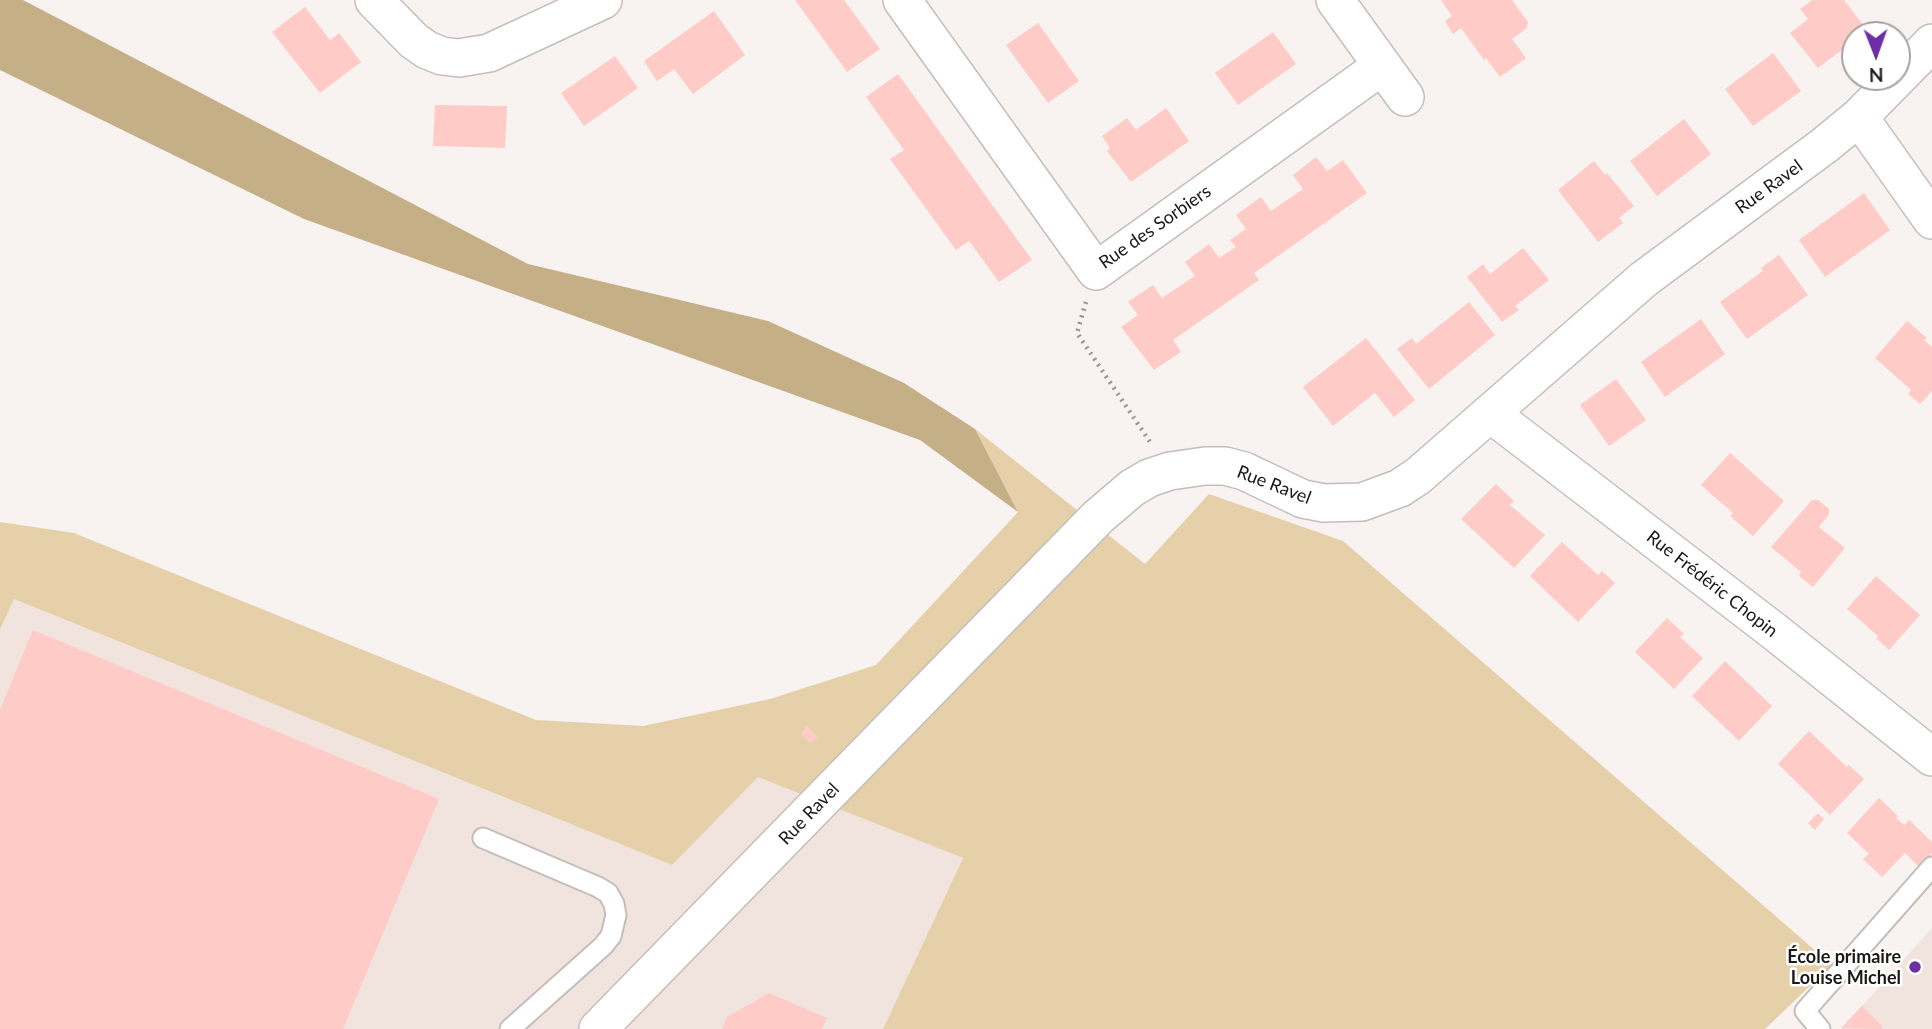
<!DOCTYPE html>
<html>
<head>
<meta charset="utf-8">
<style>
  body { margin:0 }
  #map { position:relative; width:1932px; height:1029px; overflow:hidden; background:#f8f3f1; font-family:Lato,sans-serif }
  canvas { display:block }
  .north { position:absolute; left:1841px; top:21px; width:70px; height:70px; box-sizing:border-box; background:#fff; border:2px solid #a3a3a3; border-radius:50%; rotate:179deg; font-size:19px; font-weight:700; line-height:28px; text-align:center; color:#1a1918 }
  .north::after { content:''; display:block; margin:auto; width:24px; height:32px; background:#6e2ea4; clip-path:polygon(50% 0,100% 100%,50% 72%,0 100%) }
</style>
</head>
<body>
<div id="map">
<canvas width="1932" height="1029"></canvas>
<div class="north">N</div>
</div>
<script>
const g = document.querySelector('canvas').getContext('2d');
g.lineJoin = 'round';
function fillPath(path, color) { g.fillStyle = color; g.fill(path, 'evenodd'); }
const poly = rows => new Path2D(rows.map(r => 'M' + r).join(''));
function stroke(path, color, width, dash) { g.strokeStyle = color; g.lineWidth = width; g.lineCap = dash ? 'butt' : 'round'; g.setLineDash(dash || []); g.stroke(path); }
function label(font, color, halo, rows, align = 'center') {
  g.font = font + ' Lato,sans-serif'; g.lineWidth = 5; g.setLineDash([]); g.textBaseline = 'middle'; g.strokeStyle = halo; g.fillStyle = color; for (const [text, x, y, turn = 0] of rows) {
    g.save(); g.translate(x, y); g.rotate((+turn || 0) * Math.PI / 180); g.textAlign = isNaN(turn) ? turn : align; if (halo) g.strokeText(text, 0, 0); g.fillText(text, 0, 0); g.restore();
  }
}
const built = poly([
  [14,599,672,865,758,776,963,858,883,1029,0,1029,0,630],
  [1932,928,1932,1029,1842,1029,1863,1005]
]);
const green = poly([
  [975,429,1145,564,1209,494,1343,541,1832,965,1765,1029,883,1029,963,858,758,777,672,865,14,599,0,630,0,522,74,533,536,720,643,726,770,699,876,665,1018,512]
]);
const forest = poly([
  [0,0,23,0,528,264,768,321,904,383,975,429,1018,512,920,440,304,219,0,70]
]);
const building = poly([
  [795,0,844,0,880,49,847,72],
  [1441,0,1512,0,1528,22,1527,28,1512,39,1526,58,1500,77,1486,58,1484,60,1461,28,1453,34,1445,21,1452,16],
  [1812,0,1844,0,1867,30,1861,35,1855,35,1855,40,1818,68,1790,33,1808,19,1800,9],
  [305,7,330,40,339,33,361,62,320,93,272,32],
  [714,11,745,55,693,94,674,69,657,81,644,61],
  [1038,23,1079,81,1048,103,1006,45],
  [1273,32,1296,64,1238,105,1215,73],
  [1773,53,1801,91,1753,126,1725,89],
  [615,56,638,88,584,126,561,93],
  [898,74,1032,260,999,282,969,241,956,250,890,159,904,150,866,97],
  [435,105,507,106,505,148,433,146],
  [1166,108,1189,141,1131,182,1107,151,1110,148,1102,136,1127,118,1136,130],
  [1684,119,1711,154,1657,196,1630,161],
  [1316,157,1327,171,1343,160,1367,193,1254,273,1259,280,1173,340,1181,352,1154,370,1121,327,1138,315,1128,302,1153,285,1162,298,1195,276,1185,262,1209,244,1219,258,1236,247,1230,240,1246,229,1236,215,1261,197,1271,211,1303,189,1293,175],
  [1594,161,1605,175,1607,173,1634,206,1619,218,1623,223,1598,242,1558,190],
  [1864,193,1890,230,1825,277,1799,240],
  [1523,248,1549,280,1515,306,1519,310,1502,322,1467,277,1483,264,1490,274],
  [1779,255,1808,295,1747,339,1720,302,1763,271,1761,268],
  [1469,302,1495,335,1429,389,1397,349,1412,338,1416,344],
  [1701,319,1725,354,1665,397,1641,362],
  [1907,321,1927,338,1924,340,1932,347,1932,391,1920,404,1908,394,1911,390,1875,358],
  [1366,338,1415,400,1394,417,1375,393,1333,426,1303,387],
  [1616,379,1646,420,1609,446,1580,405],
  [1730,453,1784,501,1753,536,1730,516,1733,513,1701,485],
  [1496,484,1514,501,1510,505,1545,535,1514,568,1461,519],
  [1812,500,1818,500,1829,509,1829,514,1819,527,1845,548,1813,587,1799,576,1801,572,1771,547],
  [1562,542,1598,575,1602,571,1615,583,1578,622,1530,576],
  [1876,576,1920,615,1889,650,1876,638,1878,636,1847,609],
  [1667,618,1684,634,1680,637,1703,658,1674,689,1635,652],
  [33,630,439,799,343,1029,0,1029,0,710],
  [1725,661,1772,706,1739,741,1692,696],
  [807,726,818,737,811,744,801,734],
  [1809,731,1847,767,1849,765,1864,779,1830,815,1778,764],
  [1879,798,1898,816,1896,818,1904,825,1909,820,1932,842,1932,853,1919,867,1905,853,1882,877,1863,859,1869,854,1847,833],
  [1818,813,1824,819,1815,830,1808,823],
  [769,993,827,1018,822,1029,722,1029,727,1017],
  [1862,1006,1883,1027,1881,1029,1841,1028]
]);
const path = poly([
  [1086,302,1077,333,1150,442]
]);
const lane = poly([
  [483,838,598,887,608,893,614,904,616,915,611,936,603,946,510,1029],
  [1820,1029,1805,1011,1932,867]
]);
const street = poly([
  [374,0,414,41,427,50,442,56,459,58,489,53,603,0],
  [902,0,1096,271,1382,66],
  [1335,0,1405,97],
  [1859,117,1932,220],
  [1491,414,1775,632,1932,757],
  [598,1029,1098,517,1132,488,1149,478,1170,471,1205,466,1225,466,1244,471,1303,499,1324,503,1362,502,1400,488,1418,476,1644,279,1825,145,1859,117,1932,43]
]);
const markers = [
  [1915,967,7,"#6e2ea4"]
];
const streetNames = [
  ["Rue Ravel",1769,187,-36],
  ["Rue des Sorbiers",1155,227,-35],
  ["Rue Ravel",1274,485,21],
  ["Rue Frédéric Chopin",1712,584,38],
  ["Rue Ravel",809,814,-46]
];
const poiNames = [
  ["École primaire",1901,957],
  ["Louise Michel",1901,978]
];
fillPath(built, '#f1e4de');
fillPath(green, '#e5d0a9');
fillPath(forest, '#c4af87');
fillPath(building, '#ffcbc6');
stroke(lane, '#c3bebc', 23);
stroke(street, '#c3bebc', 40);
stroke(path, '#989593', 4.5, [2, 5]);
stroke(lane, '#fff', 19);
stroke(street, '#fff', 37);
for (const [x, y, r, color] of markers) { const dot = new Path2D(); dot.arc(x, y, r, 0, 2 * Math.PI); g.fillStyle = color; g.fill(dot); stroke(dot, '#fff', 2.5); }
label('18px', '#1a1918', '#fff', streetNames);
label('bold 18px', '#1a1918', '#fff', poiNames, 'right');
</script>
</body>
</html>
